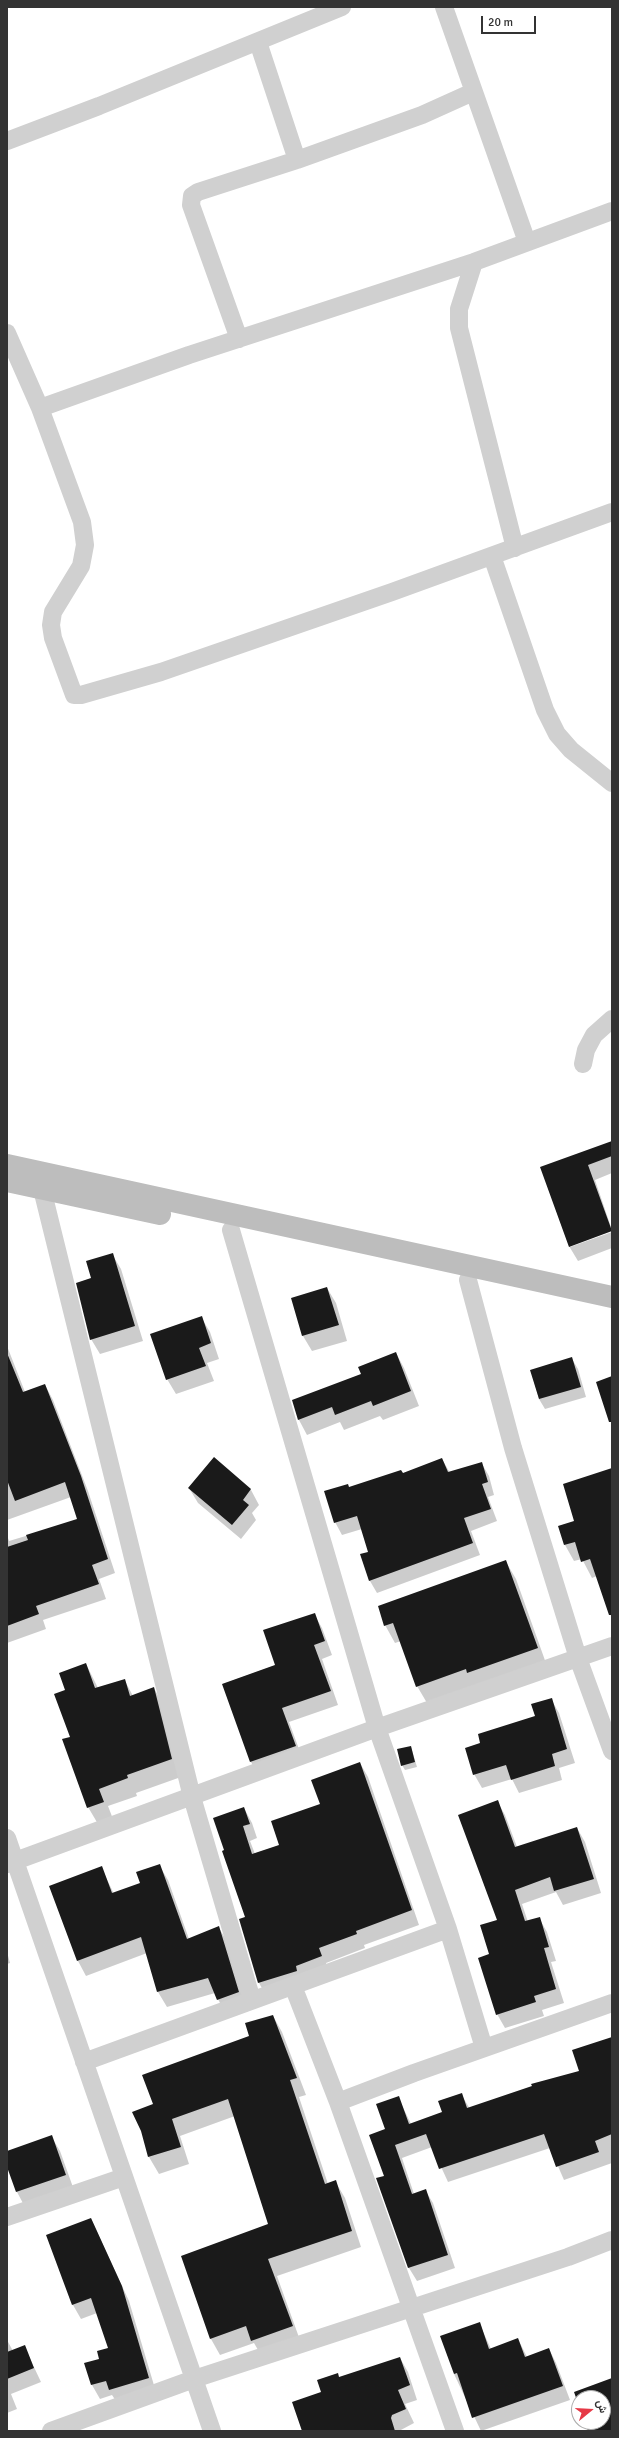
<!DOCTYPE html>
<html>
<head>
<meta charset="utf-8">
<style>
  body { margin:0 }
  #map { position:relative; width:619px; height:2438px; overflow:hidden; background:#fff; font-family:Signika,Vazirmatn,sans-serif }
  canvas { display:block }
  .frame { position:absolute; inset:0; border:8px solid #333; pointer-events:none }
  .north { position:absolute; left:571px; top:2390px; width:40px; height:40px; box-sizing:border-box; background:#fff; border:1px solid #adadad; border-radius:50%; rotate:72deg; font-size:11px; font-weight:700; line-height:16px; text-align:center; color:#333 }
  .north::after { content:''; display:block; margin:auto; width:14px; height:18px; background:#e63946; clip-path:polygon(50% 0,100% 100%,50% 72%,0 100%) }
  .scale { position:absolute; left:481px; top:16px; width:55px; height:18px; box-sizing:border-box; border:2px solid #333; border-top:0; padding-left:5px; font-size:12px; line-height:14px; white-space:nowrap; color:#333; -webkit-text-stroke:3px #fff; paint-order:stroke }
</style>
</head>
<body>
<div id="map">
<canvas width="619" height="2438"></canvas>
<div class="frame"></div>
<div class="north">ش</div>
<div class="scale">20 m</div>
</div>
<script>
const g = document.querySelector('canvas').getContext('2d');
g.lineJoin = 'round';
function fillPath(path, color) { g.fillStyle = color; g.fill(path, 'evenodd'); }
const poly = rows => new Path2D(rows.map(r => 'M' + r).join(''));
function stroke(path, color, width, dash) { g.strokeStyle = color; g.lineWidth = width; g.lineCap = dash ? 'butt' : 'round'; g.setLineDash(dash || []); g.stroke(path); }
const shadow = poly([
  [612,1142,612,1173,595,1180,612,1230,570,1245,570,1247,612,1232,612,1248,578,1261,569,1246,541,1168],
  [112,1254,121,1269,143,1341,100,1354,91,1339],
  [327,1288,336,1303,347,1341,312,1351,303,1336,292,1299],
  [201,1317,210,1332,219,1359,207,1363,214,1381,176,1394,167,1379],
  [7,1346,25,1392,45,1385,53,1400,88,1491,115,1573,99,1579,106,1599,43,1620,46,1629,7,1643,7,1535,9,1541,79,1520,71,1497,7,1520],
  [396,1353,404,1368,419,1406,383,1420,380,1416,344,1430,340,1422,307,1435,299,1420,293,1401,362,1374],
  [572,1359,578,1369,586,1397,545,1409,539,1399,531,1371],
  [214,1459,251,1490,259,1505,252,1513,256,1520,241,1539,198,1503,189,1488],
  [442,1459,450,1473,482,1464,489,1476,494,1495,488,1497,497,1521,471,1531,480,1555,377,1593,370,1581,361,1555,369,1552,362,1529,342,1535,335,1522,349,1488,403,1474],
  [612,1469,612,1619,597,1576,592,1578,582,1559,574,1561,565,1545,559,1526,576,1521],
  [506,1562,516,1579,547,1666,427,1703,417,1686,401,1641,395,1643,385,1625],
  [314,1614,322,1628,332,1655,322,1659,338,1705,289,1722,303,1760,259,1776,251,1762,223,1684,276,1665],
  [86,1664,98,1688,125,1681,133,1696,154,1688,163,1705,181,1777,136,1793,137,1796,108,1806,113,1819,98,1824,88,1807,71,1737,66,1691],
  [551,1699,559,1713,575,1763,559,1768,562,1780,519,1793,512,1779,482,1788,474,1774,482,1744,536,1717],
  [411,1747,417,1767,405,1770,402,1765],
  [360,1763,368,1777,419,1925,364,1945,365,1948,326,1963,329,1971,267,1997,259,1983,240,1920,246,1917,226,1851,244,1808,252,1823,257,1838,250,1841,255,1854,280,1846],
  [497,1801,505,1815,517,1847,577,1828,585,1842,601,1893,563,1905,556,1892,522,1904,528,1922,539,1918,547,1932,556,1961,551,1962,564,2003,542,2010,544,2016,505,2028,497,2014,490,1954,499,1921],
  [159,1865,168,1880,189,1939,219,1928,228,1943,247,2007,226,2015,215,1993,167,2007,158,1992,147,1953,86,1976,78,1961,101,1867,114,1894,141,1884],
  [7,1952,10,1963,7,1964],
  [273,2016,282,2032,306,2095,299,2097,328,2184,335,2181,345,2198,361,2247,277,2276,301,2343,262,2357,254,2343,220,2355,211,2339,182,2256,269,2225,235,2116,180,2136,189,2164,159,2174,149,2157,142,2130,154,2104,250,2037],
  [612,2040,612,2163,564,2180,550,2148,448,2182,432,2147,402,2158,414,2194,425,2190,433,2203,455,2268,417,2281,409,2268,378,2179,385,2176,386,2130,398,2097,411,2124,443,2113,461,2094,470,2109,580,2071],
  [51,2136,60,2151,74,2190,25,2207,17,2192,7,2164,7,2152],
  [91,2219,129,2301,156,2392,118,2404,112,2395,100,2399,92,2385,100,2360,109,2349,97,2313,81,2319,73,2305,47,2236],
  [479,2323,491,2349,518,2339,527,2357,549,2349,556,2363,570,2400,481,2431,454,2374],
  [7,2340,13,2351,24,2346,41,2382,11,2394,17,2409,7,2413],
  [400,2358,408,2372,417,2400,405,2404,414,2423,399,2431,303,2431,322,2392]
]);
const building = poly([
  [612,1141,612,1156,588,1165,612,1231,569,1247,540,1167],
  [113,1253,135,1326,90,1340,76,1283,91,1278,86,1261],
  [327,1287,339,1325,302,1336,291,1298],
  [202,1316,211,1343,199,1348,206,1366,166,1380,150,1334],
  [396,1352,411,1391,373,1406,371,1401,335,1415,332,1407,298,1420,292,1400,361,1374,358,1367],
  [7,1353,23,1392,45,1384,81,1476,108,1559,92,1565,99,1584,36,1606,39,1614,7,1626,7,1547,28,1540,26,1535,77,1519,65,1482,15,1501,7,1480],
  [572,1357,581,1387,539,1399,530,1370],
  [612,1376,612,1422,609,1422,596,1382],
  [214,1457,251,1489,243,1500,249,1505,232,1525,188,1488],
  [442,1458,448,1472,482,1462,488,1482,482,1484,491,1509,464,1518,473,1543,369,1581,360,1554,368,1552,357,1516,334,1523,324,1491,348,1484,349,1487,401,1470,403,1473],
  [612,1468,612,1615,609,1615,590,1559,581,1562,575,1542,564,1545,558,1526,574,1521,563,1484],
  [506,1560,538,1648,467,1673,466,1669,416,1687,393,1623,384,1626,378,1606],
  [315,1613,325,1641,314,1645,331,1691,282,1708,296,1746,250,1762,222,1684,275,1665,263,1630],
  [86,1663,95,1688,125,1679,130,1696,154,1687,172,1759,127,1775,128,1778,99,1789,104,1802,87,1808,62,1739,70,1737,54,1694,65,1690,59,1673],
  [552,1698,567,1749,552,1754,555,1766,511,1780,506,1765,473,1775,465,1748,480,1743,478,1734,535,1716,531,1704],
  [411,1746,415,1762,401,1766,397,1749],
  [360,1762,412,1910,356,1931,357,1934,319,1948,322,1956,296,1966,297,1971,258,1983,239,1919,245,1917,222,1851,224,1850,213,1818,244,1807,250,1824,243,1826,252,1854,279,1845,271,1821,320,1804,311,1780],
  [498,1800,515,1847,577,1827,594,1879,554,1891,550,1877,515,1890,525,1921,540,1917,549,1947,544,1948,556,1989,534,1996,536,2002,496,2015,478,1958,489,1954,480,1925,497,1920,458,1815],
  [160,1864,187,1939,219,1926,239,1992,217,2000,208,1978,157,1992,141,1937,77,1961,49,1886,102,1866,112,1893,140,1883,136,1872],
  [273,2015,297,2078,290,2080,325,2184,336,2180,352,2231,268,2259,293,2326,251,2341,246,2326,210,2339,181,2256,268,2224,228,2099,172,2119,181,2147,148,2157,141,2131,132,2112,153,2104,142,2075,249,2036,245,2023],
  [612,2037,612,2134,595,2141,599,2152,556,2167,544,2134,439,2169,426,2134,395,2145,412,2194,426,2189,448,2255,408,2268,376,2178,384,2176,369,2135,385,2129,376,2104,399,2096,409,2124,442,2112,438,2101,462,2093,467,2108,532,2086,531,2084,579,2071,572,2050],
  [52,2135,66,2175,16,2192,7,2167,7,2151],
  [91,2218,122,2286,149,2378,109,2390,106,2381,91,2385,84,2363,99,2359,97,2351,108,2348,91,2298,72,2305,46,2235],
  [480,2322,489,2349,518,2338,525,2357,549,2348,563,2386,472,2418,457,2373,454,2374,440,2336],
  [25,2345,34,2368,7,2379,7,2352],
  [400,2357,410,2385,398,2390,406,2409,392,2415,391,2418,395,2431,302,2431,292,2402,321,2392,317,2380,338,2373,339,2377],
  [612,2378,612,2431,588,2431,585,2422,603,2422,603,2398,579,2398,579,2406,574,2392]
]);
const street = poly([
  [444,7,527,242],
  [258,42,297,160],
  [7,141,99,106,342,7],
  [474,262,459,309,459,328,515,548],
  [7,333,40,408,82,522,85,545,81,566,53,612,51,625,53,638,74,695,81,695,161,672,392,592,612,512],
  [239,339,191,205,192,196,198,192,297,160,422,115,473,92],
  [40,408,189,355,474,262,612,211],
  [492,556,545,710,557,734,571,750,612,783],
  [583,1064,586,1050,594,1035,612,1019],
  [42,1189,192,1797,252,2000],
  [231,1230,377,1728,448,1929,484,2048],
  [468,1280,513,1448,578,1658,612,1751],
  [7,1838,212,2431],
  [7,1864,377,1728,612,1646],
  [293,1986,338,2102,455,2431],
  [84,2062,448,1929],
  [338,2102,414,2073,612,2003],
  [7,2217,124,2177],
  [51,2431,194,2379,568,2257,612,2240]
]);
const secondary = poly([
  [7,1165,612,1297],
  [7,1181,160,1214]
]);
fillPath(shadow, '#0003');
fillPath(building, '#1a1a1a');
stroke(street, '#d0d0d0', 18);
stroke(secondary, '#bdbdbd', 22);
</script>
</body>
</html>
